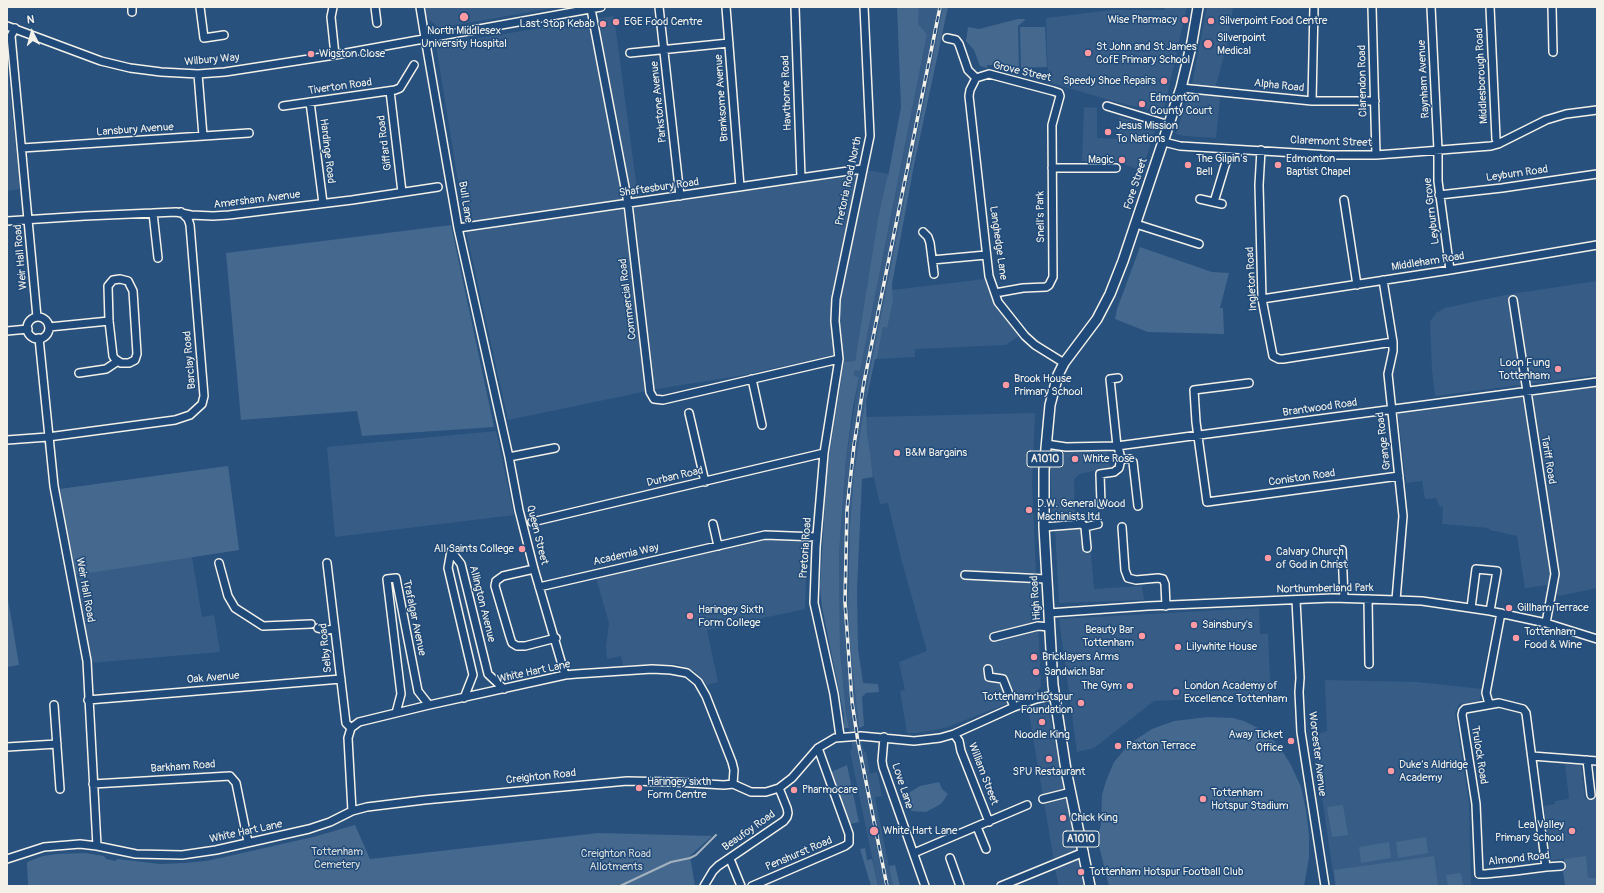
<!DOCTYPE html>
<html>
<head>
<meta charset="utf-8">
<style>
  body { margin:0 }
  #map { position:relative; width:1604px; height:893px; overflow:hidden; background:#28517e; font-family:Pangolin,sans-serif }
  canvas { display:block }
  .frame { position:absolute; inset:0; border:8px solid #f4f1e8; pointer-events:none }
  .north { position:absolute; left:12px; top:12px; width:40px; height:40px; -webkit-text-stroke:3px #1f4a7a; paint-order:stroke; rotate:354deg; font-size:11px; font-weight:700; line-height:16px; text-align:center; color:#f4f1e8 }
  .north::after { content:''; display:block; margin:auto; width:14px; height:18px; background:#f4f1e8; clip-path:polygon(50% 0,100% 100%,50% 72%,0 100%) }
</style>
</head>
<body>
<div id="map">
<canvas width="1604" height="893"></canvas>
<div class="frame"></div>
<div class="north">N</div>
</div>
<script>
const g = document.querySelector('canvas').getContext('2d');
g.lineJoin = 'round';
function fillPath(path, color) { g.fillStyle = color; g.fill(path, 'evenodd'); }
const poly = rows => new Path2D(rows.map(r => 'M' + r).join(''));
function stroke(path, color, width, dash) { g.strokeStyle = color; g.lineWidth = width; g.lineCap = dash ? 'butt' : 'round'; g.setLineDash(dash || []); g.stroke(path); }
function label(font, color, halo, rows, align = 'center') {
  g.font = font + ' Pangolin,sans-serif'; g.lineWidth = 3; g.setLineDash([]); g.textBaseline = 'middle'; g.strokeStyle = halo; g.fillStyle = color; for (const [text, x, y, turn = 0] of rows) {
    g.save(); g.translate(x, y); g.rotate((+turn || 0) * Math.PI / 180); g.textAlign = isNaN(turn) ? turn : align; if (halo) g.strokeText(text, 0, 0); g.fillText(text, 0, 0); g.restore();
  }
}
const built = poly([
  [424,7,559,7,439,28,425,16],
  [919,7,943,7,869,375,854,473,850,525,848,577,849,623,859,728,861,741,864,752,866,751,870,774,877,772,882,796,875,797,893,886,878,886,850,751,852,750,852,741,846,713,840,649,839,554,846,459,859,377,854,376,855,370,860,370,927,34,918,24],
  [1165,7,1187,7,1163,113,1116,102,1048,82,1046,18,1113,10,1164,10],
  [1207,7,1233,7,1228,41,1216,85,1220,98,1216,138,1184,136,1176,134,1192,84],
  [614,16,639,205,768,186,851,176,867,170,889,174,888,177,887,177,878,218,855,361,844,362,842,353,744,375,657,389,508,420,466,231,436,45],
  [7,63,20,189,7,191],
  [1084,107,1097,108,1097,138,1119,139,1119,117,1156,127,1142,171,1118,162,1082,161],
  [985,279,997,308,1019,336,1006,345,915,349,915,357,877,359,883,327,886,328,893,301,892,290],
  [1597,281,1597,375,1435,396,1432,370,1430,322,1436,313,1445,308,1505,295],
  [1597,387,1597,588,1559,596,1548,585,1525,588,1517,536,1490,530,1489,528,1442,524,1443,506,1440,507,1436,498,1425,499,1422,481,1406,483,1398,414],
  [1035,413,1032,483,1041,686,1037,692,945,728,917,733,907,733,900,691,905,690,899,662,927,651,902,562,888,503,880,504,869,456,866,417],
  [496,431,514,515,335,537,327,447],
  [1107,451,1110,467,1080,474,1074,479,1075,521,1088,520,1094,589,1142,586,1144,600,1059,603,1055,530,1052,522,1051,478,1049,460,1054,452],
  [228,466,239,550,192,557,202,617,214,615,220,652,90,663,76,575,60,489],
  [765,538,801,542,807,550,805,609,707,630,718,682,707,685,694,671,677,664,623,665,621,656,607,659,606,646,609,623,596,578,755,542,755,540],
  [1259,608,1260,634,1268,634,1271,699,1264,696,1154,701,1094,748,1077,752,1059,619],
  [1325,680,1417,682,1482,689,1479,701,1459,704,1455,712,1469,804,1471,886,1335,886,1313,736,1327,731],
  [1047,703,1084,886,1059,886,1056,873,1028,708],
  [1565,764,1581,765,1585,799,1590,799,1590,796,1597,794,1597,878,1588,878,1585,857,1551,860,1544,806,1555,804,1555,801,1569,799]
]);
const green = poly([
  [897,7,919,7,918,24,927,34,860,371,855,370,854,376,859,377,853,407,846,459,839,554,840,649,846,713,849,728,844,728,844,715,822,607,820,586,827,469,844,362,855,361,878,218,887,177,888,177,901,107],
  [943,7,948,7,914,165,892,284,893,301,887,328,883,327,877,359,875,359,866,401,867,432,873,477,862,479,857,590,858,649,863,683,878,684,879,692,866,693,862,697,864,726,859,728,850,643,848,603,850,525,854,473,869,375],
  [1018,19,1026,19,1018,26,1019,71,993,65,987,65,987,68,980,66,974,50,966,41,968,27,979,29],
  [1020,27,1045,27,1047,67,1021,68],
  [451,225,494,427,362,436,357,411,241,420,226,253],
  [1140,247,1212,272,1229,273,1220,308,1223,308,1224,334,1148,332,1115,319,1117,309],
  [228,466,239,550,76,575,60,489],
  [7,593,19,665,7,667],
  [1208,717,1233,718,1244,721,1258,728,1270,737,1279,746,1291,765,1301,787,1306,810,1309,835,1309,858,1304,886,1109,886,1099,846,1098,836,1101,824,1102,795,1106,781,1114,762,1129,744,1152,729,1174,721],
  [847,765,859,822,850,824,831,772],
  [939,782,942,789,948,794,941,804,926,812,911,811,905,795,920,786],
  [1343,805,1348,835,1332,837,1327,807],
  [355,825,370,859,598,833,712,836,690,856,695,886,28,886,27,862,43,856,57,854,86,853,104,856,106,859,115,861,118,859,160,864,184,863,206,861,229,856,313,837],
  [1426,837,1428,853,1398,858,1396,842],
  [1389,842,1391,858,1361,863,1359,847],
  [865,848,867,860,872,859,878,886,871,886,860,849],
  [1434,856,1438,886,1336,886,1334,870],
  [1586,856,1588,878,1597,878,1597,886,1565,886,1563,871,1565,871,1564,859],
  [895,865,900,886,893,886,889,866],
  [1461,873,1463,886,1448,886,1446,875]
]);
const stream = poly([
  [620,886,671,862,690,858,696,855,716,835]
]);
const minor = poly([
  [132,7,132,12],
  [200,7,204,38,224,35],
  [333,7,331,17,335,55],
  [375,7,377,23],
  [420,7,425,38,458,228,509,457,519,510,534,569,565,675],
  [659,7,680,196],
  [726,7,740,187],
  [795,7,801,178],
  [1372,7,1376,155],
  [1431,7,1438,150,1438,181,1450,270],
  [1490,7,1496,139,1498,144],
  [1552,7,1553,52],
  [591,9,628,203,650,392,654,399,663,400,839,359],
  [7,26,101,61,130,68,161,72,198,74,225,72,335,55,601,7],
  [15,28,11,36,37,317],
  [947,38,956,40,959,44,968,70,976,78],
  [630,53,729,43],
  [198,74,203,136],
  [1181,88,1312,101,1375,101],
  [390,91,402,192],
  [1312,101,1314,7],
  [310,102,323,203],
  [283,106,395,90,400,88,414,65],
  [1107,106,1169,125],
  [1164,142,1180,146,1330,155,1376,155,1403,153,1491,146,1498,144,1546,120,1566,114,1597,110],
  [22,148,249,133],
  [1261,150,1259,185,1262,299,1273,356,1279,359,1283,359,1393,342],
  [1052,168,1116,168],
  [1439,195,1502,188,1597,174],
  [1200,199,1222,204],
  [1344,200,1357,285],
  [1214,202,1230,149],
  [153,213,158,258],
  [7,221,85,216,176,212,191,215,213,216,229,215,352,200,438,187],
  [1136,224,1199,244],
  [458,228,862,169],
  [923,232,928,237,930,243,934,274],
  [932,260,986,255],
  [120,279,128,281,133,291,137,354,135,360,129,363,121,363,115,359,113,356,109,321,108,286,113,280,120,279],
  [1383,280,1393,342,1393,351,1388,374,1403,516,1396,600],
  [995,293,1023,288,1046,287,1049,285,1053,277,1052,125,1060,96,1059,93,1053,91,989,74,976,78,970,90,969,96,989,276,995,293,998,302,1025,336,1035,345,1064,363],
  [1262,299,1450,270,1597,245],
  [1513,300,1555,574,1546,623],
  '27 328a11 11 0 1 1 22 0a11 11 0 1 1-22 0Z',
  [49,327,109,321],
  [7,331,28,329],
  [39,338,54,486,87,661,97,846],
  [79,373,106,369,118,361],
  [752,379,762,425],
  [1249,383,1194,390,1196,422,1207,502,1399,476],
  [689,413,705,482],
  [7,440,48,437,175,420,190,415,202,404,204,396,190,225,188,219,181,212],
  [1046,444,1066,447,1117,446,1597,382],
  [1117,446,1110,379,1118,378],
  [509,457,555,448],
  [1121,459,1130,459,1133,462,1138,506],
  [1101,504,1100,474,1114,472,1119,468,1121,459,1118,446],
  [532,522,824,453],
  [713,524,718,546],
  [1044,527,1082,524,1085,527,1087,548],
  [1085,527,1098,524],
  [1122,527,1125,570,1128,578,1136,580,1158,578,1163,579,1165,584,1166,606],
  [1342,550,1344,598],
  [219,563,228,596,235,608,263,626,311,624],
  [327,563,346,723,351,728],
  [534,569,503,576,496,581,495,586,510,637,512,643,517,646,525,646,556,638],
  [965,575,1046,579],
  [539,587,765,535,817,537],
  [1368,599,1369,664],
  [1296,600,1300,678,1299,692,1301,732,1325,886],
  [1471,608,1476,569,1497,571,1490,611],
  [1049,613,1148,606,1332,598,1396,600,1422,601,1490,611,1546,623,1597,639],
  [318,628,327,630,335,629],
  [994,637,1038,626,1050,627],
  [988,669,989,677,1003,679,1014,707],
  [464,698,473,675,448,568,451,551,461,564,488,674,504,689],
  [88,700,341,679],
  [1489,704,1486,693,1501,613],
  [54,705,60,789],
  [396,713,401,694,387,579,396,578,418,691,429,705],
  [954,734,959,741,961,751,989,822],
  [840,736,834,694,814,603,816,547,824,453,839,359,835,321,836,299,870,136,864,7],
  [884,737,882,761,883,767,925,886],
  [7,747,57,744],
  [1532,756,1597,761],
  [1587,760,1591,795],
  [93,784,230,776,236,783,248,842],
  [733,784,751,792,766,792,779,788,792,778,818,748,835,738,861,736,914,741,940,738,954,734,1014,707,1036,699,1054,695],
  [1043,799,1071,792],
  [352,811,348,738,351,728,359,722,429,705,565,675,576,674,652,669,671,670,687,673,698,682,706,696,732,762,734,770,733,784],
  [977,827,986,849],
  [914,853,1027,805],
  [950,858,960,886],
  [7,859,44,847,80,844,97,846,136,854,182,855,216,850,309,829,330,822,352,811,367,807,424,800,627,781,673,782,724,785,733,784],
  [730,859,741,886],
  [1546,867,1526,713,1523,709,1499,703,1465,709,1463,711,1462,715,1476,804,1479,874,1485,874,1515,871,1546,867,1561,866],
  [704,886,713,871,718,866,784,821,787,817,788,813,787,808,779,788],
  [752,886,845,846,849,843,849,834,818,748],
  [1001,886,1084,852]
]);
const major = poly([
  [1090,886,1066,770,1053,685,1044,527,1044,470,1050,405,1058,375,1064,363,1097,319,1110,294,1123,261,1181,88,1192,42,1198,7]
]);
const rail = poly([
  [887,886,858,742,852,702,845,602,847,510,854,445,864,382,940,7]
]);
const markers = [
  [464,17,5,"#ff9aa2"],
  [1185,20,4,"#ff9aa2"],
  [1211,21,4,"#ff9aa2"],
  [616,22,4,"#ff9aa2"],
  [603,24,4,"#ff9aa2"],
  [1208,44,5,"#ff9aa2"],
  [1088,53,4,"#ff9aa2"],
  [311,54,4,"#ff9aa2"],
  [1164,81,4,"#ff9aa2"],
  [1142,104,4,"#ff9aa2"],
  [1108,132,4,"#ff9aa2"],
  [1122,160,4,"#ff9aa2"],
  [1188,165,4,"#ff9aa2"],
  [1278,165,4,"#ff9aa2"],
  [1558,369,4,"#ff9aa2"],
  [1006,385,4,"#ff9aa2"],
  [897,453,4,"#ff9aa2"],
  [1075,459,4,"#ff9aa2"],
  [1029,510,4,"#ff9aa2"],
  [522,549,4,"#ff9aa2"],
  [1268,558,4,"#ff9aa2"],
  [1509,608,4,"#ff9aa2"],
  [690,616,4,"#ff9aa2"],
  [1194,625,4,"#ff9aa2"],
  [1142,636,4,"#ff9aa2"],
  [1516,638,4,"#ff9aa2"],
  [1178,647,4,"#ff9aa2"],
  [1034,657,4,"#ff9aa2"],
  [1036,672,4,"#ff9aa2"],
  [1130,686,4,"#ff9aa2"],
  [1176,692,4,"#ff9aa2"],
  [1081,703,4,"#ff9aa2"],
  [1042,722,4,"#ff9aa2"],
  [1291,741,4,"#ff9aa2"],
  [1118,746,4,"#ff9aa2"],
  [1049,759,4,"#ff9aa2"],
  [1391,771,4,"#ff9aa2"],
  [639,788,4,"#ff9aa2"],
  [794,790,4,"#ff9aa2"],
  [1203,799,4,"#ff9aa2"],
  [1063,818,4,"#ff9aa2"],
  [874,831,5,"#ff9aa2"],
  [1572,831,4,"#ff9aa2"],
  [1081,872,4,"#ff9aa2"]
];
const shields = [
  [1045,459,36],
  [1081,839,36]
];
const shieldNames = [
  ["A1010",1045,459],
  ["A1010",1081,839]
];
const poiNames = [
  ["Wise Pharmacy",1177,20,"right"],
  ["Silverpoint Food Centre",1219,21],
  ["EGE Food Centre",624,22],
  ["Last Stop Kebab",595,24,"right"],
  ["North Middlesex",464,31,"center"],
  ["University Hospital",464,44,"center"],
  ["Silverpoint",1217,38],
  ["Medical",1217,51],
  ["St John and St James",1096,47],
  ["CofE Primary School",1096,60],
  ["Wigston Close",319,54],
  ["Speedy Shoe Repairs",1156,81,"right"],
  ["Edmonton",1150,98],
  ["County Court",1150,111],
  ["Jesus Mission",1116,126],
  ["To Nations",1116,139],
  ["The Gilpin's",1196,159],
  ["Bell",1196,172],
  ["Edmonton",1286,159],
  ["Baptist Chapel",1286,172],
  ["Magic",1114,160,"right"],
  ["Loon Fung",1550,363,"right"],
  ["Tottenham",1550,376,"right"],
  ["Brook House",1014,379],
  ["Primary School",1014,392],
  ["B&M Bargains",905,453],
  ["White Rose",1083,459],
  ["D.W. General Wood",1037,504],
  ["Machinists ltd.",1037,517],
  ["All Saints College",514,549,"right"],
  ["Calvary Church",1276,552],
  ["of God in Christ",1276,565],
  ["Gillham Terrace",1517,608],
  ["Haringey Sixth",698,610],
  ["Form College",698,623],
  ["Sainsbury's",1202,625],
  ["Beauty Bar",1134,630,"right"],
  ["Tottenham",1134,643,"right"],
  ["Tottenham",1524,632],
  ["Food & Wine",1524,645],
  ["Lilywhite House",1186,647],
  ["Bricklayers Arms",1042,657],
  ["Sandwich Bar",1044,672],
  ["The Gym",1122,686,"right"],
  ["London Academy of",1184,686],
  ["Excellence Tottenham",1184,699],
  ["Tottenham Hotspur",1073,697,"right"],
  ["Foundation",1073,710,"right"],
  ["Noodle King",1042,735,"center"],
  ["Away Ticket",1283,735,"right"],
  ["Office",1283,748,"right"],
  ["Paxton Terrace",1126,746],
  ["Duke's Aldridge",1399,765],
  ["Academy",1399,778],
  ["SPU Restaurant",1049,772,"center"],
  ["Haringey sixth",647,782],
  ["Form Centre",647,795],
  ["Pharmocare",802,790],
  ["Tottenham",1211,793],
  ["Hotspur Stadium",1211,806],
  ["Chick King",1071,818],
  ["Lea Valley",1564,825,"right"],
  ["Primary School",1564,838,"right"],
  ["White Hart Lane",883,831],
  ["Tottenham Hotspur Football Club",1089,872]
];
const streetNames = [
  ["Wilbury Way",212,60,-5],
  ["Grove Street",1022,72,13],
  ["Middlesborough Road",1482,76,-93],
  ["Raynham Avenue",1424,79,-93],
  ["Clarendon Road",1363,81,-91],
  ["Alpha Road",1279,86,6],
  ["Tiverton Road",340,87,-8],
  ["Hawthorne Road",787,93,-92],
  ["Branksome Avenue",722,98,-94],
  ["Parkstone Avenue",659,102,-96],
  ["Lansbury Avenue",135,130,-4],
  ["Claremont Street",1331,142,2],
  ["Giffard Road",385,143,-97],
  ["Hardinge Road",327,151,83],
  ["Leyburn Road",1517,174,-8],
  ["Pretoria Road North",849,181,-78],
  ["Fore Street",1136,184,-72],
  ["Shaftesbury Road",659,188,-8],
  ["Amersham Avenue",257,200,-7],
  ["Bull Lane",465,202,81],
  ["Leyburn Grove",1432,211,-97],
  ["Snell's Park",1041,217,-91],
  ["Langhedge Lane",998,243,82],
  ["Weir Hall Road",21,257,-95],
  ["Middleham Road",1428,262,-9],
  ["Ingleton Road",1252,279,-93],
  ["Commercial Road",628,299,-97],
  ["Barclay Road",190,360,-95],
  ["Brantwood Road",1320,408,-8],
  ["Grange Road",1384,441,-97],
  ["Tariff Road",1548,460,81],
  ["Durban Road",675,477,-13],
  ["Coniston Road",1302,478,-8],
  ["Queen Street",537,535,76],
  ["Pretoria Road",806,548,-86],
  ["Academia Way",626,555,-13],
  ["Northumberland Park",1325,589,-1],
  ["Weir Hall Road",85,590,80],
  ["High Road",1036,598,-94],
  ["Allington Avenue",482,604,76],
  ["Trafalgar Avenue",414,618,78],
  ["Selby Road",326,648,-96],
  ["White Hart Lane",534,672,-12],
  ["Oak Avenue",213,678,-5],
  ["Worcester Avenue",1317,754,83],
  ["Trulock Road",1479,755,81],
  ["Barkham Road",183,767,-4],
  ["William Street",983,774,69],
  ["Creighton Road",541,777,-6],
  ["Love Lane",902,786,72],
  ["Beaufoy Road",749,831,-35],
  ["White Hart Lane",246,832,-12],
  ["Penshurst Road",799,854,-23],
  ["Almond Road",1519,859,-6]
];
const parkNames = [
  ["Tottenham",337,852],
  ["Cemetery",337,865],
  ["Creighton Road",616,854],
  ["Allotments",616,867]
];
fillPath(built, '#375d86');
fillPath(green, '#45688e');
stroke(stream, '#a4b2be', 2);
stroke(minor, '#f4f1e8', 10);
stroke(major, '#f4f1e8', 12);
stroke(minor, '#1f4a7a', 7);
stroke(major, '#1f4a7a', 9);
stroke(rail, '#f4f1e8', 3.5);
stroke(rail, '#1f4a7a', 2, [6]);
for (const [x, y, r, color] of markers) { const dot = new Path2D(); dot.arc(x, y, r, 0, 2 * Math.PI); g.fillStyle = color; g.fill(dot); stroke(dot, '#1f4a7a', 1.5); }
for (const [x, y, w] of shields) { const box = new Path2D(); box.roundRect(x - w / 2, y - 8, w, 16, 3); g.fillStyle = '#1f4a7a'; g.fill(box); stroke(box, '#f4f1e8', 1); }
label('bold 10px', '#f4f1e8', null, shieldNames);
label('11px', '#f4f1e8', '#1f4a7a', poiNames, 'left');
label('11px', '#f4f1e8', '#1f4a7a', streetNames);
label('11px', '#dadcda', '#1f4a7a', parkNames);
</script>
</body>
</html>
